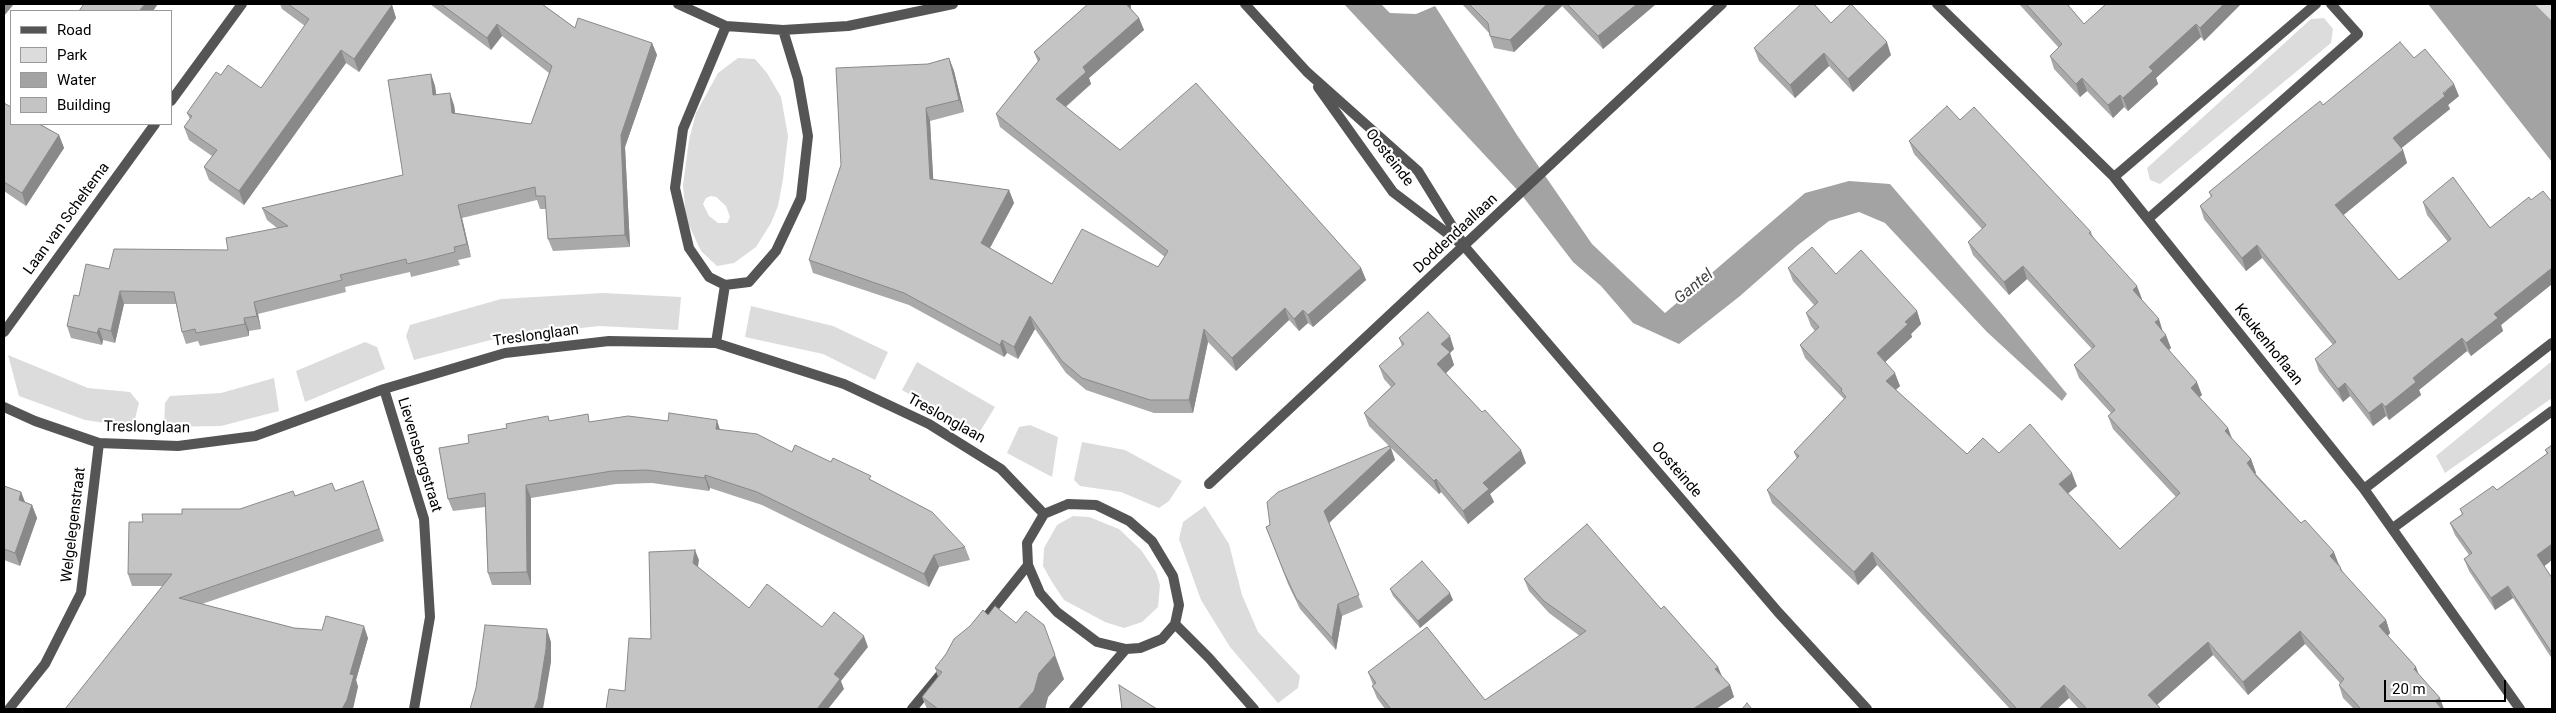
<!DOCTYPE html>
<html>
<head>
<meta charset="utf-8">
<style>
  body { margin:0 }
  #map { position:relative; width:2556px; height:713px; overflow:hidden; background:#fff; font-family:Roboto,sans-serif }
  canvas { display:block }
  .frame { position:absolute; inset:0; border:5px solid #000; pointer-events:none }
  .legend { position:absolute; left:10px; top:10px; width:162px; height:115px; box-sizing:border-box; background:#fff; border:1px solid #999; margin:0; padding:6px 9px; list-style:none; font-size:15px; color:#000 }
  .legend li { display:flex; align-items:center; gap:10px; height:25px }
  .legend b { width:25px; border:1px solid #999 }
  .scale { position:absolute; left:2384px; top:680px; width:122px; height:22px; box-sizing:border-box; border:2px solid #000; border-top:0; padding-left:6px; font-size:15px; line-height:18px; white-space:nowrap; color:#000; -webkit-text-stroke:4px #fff; paint-order:stroke }
</style>
</head>
<body>
<div id="map">
<canvas width="2556" height="713"></canvas>
<div class="frame"></div>
<ul class="legend">
<li><b style="height:6px;background:#555"></b>Road</li>
<li><b style="height:14px;background:#dcdcdc"></b>Park</li>
<li><b style="height:14px;background:#a3a3a3"></b>Water</li>
<li><b style="height:14px;background:#c4c4c4"></b>Building</li>
</ul>
<div class="scale">20 m</div>
</div>
<script>
const g = document.querySelector('canvas').getContext('2d');
g.lineJoin = 'round';
function fillPath(path, color) { g.fillStyle = color; g.fill(path, 'evenodd'); }
const poly = rows => new Path2D(rows.map(r => 'M' + r).join(''));
function stroke(path, color, width, dash) { g.strokeStyle = color; g.lineWidth = width; g.lineCap = dash ? 'butt' : 'round'; g.setLineDash(dash || []); g.stroke(path); }
function label(font, color, halo, rows, align = 'center') {
  g.font = font + ' Roboto,sans-serif'; g.lineWidth = 4.5; g.setLineDash([]); g.textBaseline = 'middle'; g.strokeStyle = halo; g.fillStyle = color; for (const [text, x, y, turn = 0] of rows) {
    g.save(); g.translate(x, y); g.rotate((+turn || 0) * Math.PI / 180); g.textAlign = isNaN(turn) ? turn : align; if (halo) g.strokeText(text, 0, 0); g.fillText(text, 0, 0); g.restore();
  }
}
const green = poly([
  [2535,4,2552,4,2552,21],
  [2324,18,2333,29,2331,43,2160,184,2150,180,2147,168,2311,19],
  [738,58,755,59,767,73,781,97,788,136,783,179,778,206,771,223,756,247,734,263,717,266,701,251,686,219,683,185,689,140,696,113,718,73],
  [711,196,716,197,726,206,730,217,727,223,718,223,709,216,703,204,706,198],
  [603,293,681,297,678,330,599,326,502,337,414,360,406,336,410,325,501,299],
  [751,306,833,326,888,352,875,380,823,354,745,337],
  [365,342,377,347,385,369,305,402,296,371],
  [8,355,88,388,130,392,139,403,133,427,85,420,19,396],
  [2552,361,2552,398,2445,473,2436,456],
  [917,362,995,407,979,433,902,390],
  [274,378,279,411,221,426,164,427,165,403,170,396,221,393],
  [1030,425,1058,437,1052,477,1007,453,1019,427],
  [1082,442,1125,450,1182,481,1169,501,1159,508,1121,492,1080,486,1074,480],
  [1205,506,1229,544,1242,595,1258,632,1300,676,1298,688,1278,703,1230,647,1201,600,1179,539,1183,522],
  [1073,516,1089,517,1119,529,1141,550,1156,572,1160,585,1158,607,1142,622,1124,628,1105,622,1064,600,1052,582,1043,566,1044,548,1057,525]
]);
const water = poly([
  [1344,4,1381,4,1390,13,1416,14,1435,6,1517,135,1592,244,1665,313,1805,193,1849,181,1890,184,2003,316,2067,394,2062,401,1987,332,1885,223,1859,212,1829,221,1798,245,1740,296,1679,344,1633,323,1601,286,1573,262,1521,194],
  [2428,4,2535,4,2552,21,2552,162]
]);
const minor = poly([
  [678,4,726,26,783,30,798,79,808,136,801,198,776,251,749,282,725,285,709,277,689,248,675,188,683,129,726,26],
  [1937,4,2114,177,2364,489,2520,709],
  [783,30,848,26,953,4],
  [171,101,242,4],
  [2114,177,2316,4],
  [2148,219,2358,34,2331,4],
  [4,332,155,124],
  [716,343,725,285],
  [384,389,424,519,430,617,414,709],
  [4,407,35,421,99,443,178,446,255,436,384,389,505,353,609,341,716,343,844,384,929,424,1001,469,1044,514],
  [1209,484,1722,4],
  [2364,489,2552,343],
  [1068,504,1096,505,1129,521,1152,541,1173,576,1179,605,1175,624,1162,639,1140,648,1126,649,1097,642,1057,612,1040,593,1028,565,1027,543,1044,514,1068,504],
  [2393,528,2552,411],
  [1175,624,1209,658,1254,709],
  [980,625,1028,565],
  [9,709,45,664,81,593,99,443],
  [912,709,946,668],
  [1074,709,1126,649]
]);
const tertiary = poly([
  [1245,4,1307,72,1418,171,1465,247,1778,612,1867,709],
  [1318,87,1393,192,1460,243]
]);
const wall = poly([
  [280,4,389,4,392,5,396,18,359,72,346,63,244,205,209,180,204,167,212,156,189,140,184,127,190,119,187,113,221,75,261,88,305,26,282,9],
  [430,4,542,4,575,28,652,43,657,55,625,147,630,247,553,251,548,239,546,209,540,209,537,200,462,218,471,257,458,260,460,265,411,277,410,272,345,287,346,292,258,314,261,329,249,331,249,336,200,346,198,341,186,344,182,332,176,304,124,304,115,343,103,340,102,345,71,338,67,326,79,296,109,269,228,250,277,228,267,220,262,208,403,175,431,74,435,86,436,94,454,105,455,113,531,124,549,73,502,36,491,50],
  [1088,4,1131,4,1131,9,1139,18,1144,30,1089,78,1091,84,1066,107,1120,150,1361,268,1366,280,1313,327,1308,323,1299,331,1289,320,1236,371,1208,342,1193,413,1154,413,1086,390,1066,373,1035,329,1018,359,1007,353,1004,357,909,305,813,273,809,260,928,64,949,58,954,71,964,112,930,121,933,180,1009,190,1014,203,990,248,1052,284,1158,267,1165,257,1000,127,996,114,1038,62,1034,52],
  [1462,4,1656,4,1603,49,1562,6,1514,52,1494,48,1489,33],
  [2019,4,2067,4,2084,24,2106,4,2241,4,2204,41,2201,37,2156,78,2158,84,2128,111,2124,107,2113,118,2087,91,2080,97,2054,69,2050,56,2059,48],
  [1831,23,1891,55,1853,92,1829,66,1795,98,1759,61,1754,48],
  [2459,96,2448,105,2450,109,2401,148,2403,150,2407,163,2343,215,2399,280,2448,242,2427,215,2423,202,2490,228,2531,200,2552,202,2552,284,2501,325,2503,331,2471,356,2467,351,2419,390,2421,395,2389,420,2386,416,2373,426,2350,396,2343,402,2319,371,2315,359,2333,345,2262,258,2246,271,2204,219,2200,206,2211,197,2209,192,2323,105],
  [4,103,59,135,64,148,26,206,4,191],
  [1960,120,2091,232,2093,237,2142,299,2141,300,2163,332,2171,348,2169,350,2202,395,2199,397,2228,428,2231,438,2251,459,2256,473,2255,473,2339,564,2344,574,2386,620,2390,633,2388,636,2419,675,2444,709,2354,709,2343,698,2339,685,2340,683,2305,644,2248,695,2213,655,2157,705,2161,709,2079,709,2069,698,2057,709,2010,709,1877,565,1858,585,1772,503,1767,490,1797,459,1794,452,1844,399,1805,358,1800,345,1815,331,1811,326,1806,313,1814,305,1793,281,1788,268,1836,274,1917,311,1921,324,1911,334,1912,337,1885,362,1900,386,1896,390,1967,454,1999,453,2077,486,2068,493,2120,549,2176,497,2113,429,2108,416,2111,413,2079,378,2074,365,2092,349,2027,279,2009,295,1973,255,1968,242,1982,229,1914,154,1909,141],
  [1399,338,1454,349,1450,353,1454,365,1446,373,1526,463,1490,494,1494,502,1468,524,1441,492,1439,494,1390,447,1395,460,1329,523,1363,607,1342,616,1336,650,1300,609,1288,584,1266,527,1389,446,1369,426,1364,413,1391,387,1384,379,1379,366,1402,346],
  [591,422,720,429,792,452,831,462,873,481,965,547,970,560,939,567,929,587,762,505,710,488,709,491,652,483,616,484,531,498,531,585,492,585,488,573,485,507,453,511,448,499,469,443],
  [2552,445,2552,560,2544,566,2552,578,2552,659,2513,598,2495,610,2469,571,2464,559,2469,555,2455,535,2450,523,2462,514,2460,509,2497,490,2547,454,2545,450],
  [363,481,384,541,202,604,294,628,368,638,356,680,358,687,65,709,163,586,132,586,128,574,143,522,182,514,240,509,295,496,335,491],
  [4,486,21,492,25,502,32,505,37,518,20,566,4,560],
  [1524,579,1661,609,1718,667,1722,677,1730,685,1734,697,1716,709,1385,709,1377,698,1372,686,1373,685,1368,672,1485,700,1580,636,1549,613,1529,591],
  [1390,589,1453,600,1420,628,1393,596],
  [988,615,1064,679,1048,697,1045,709,927,709,922,697,938,677,935,668]
]);
const shadedWall = poly([
  [6,4,14,4,4,16,4,6],
  [145,4,158,4,153,11,139,11],
  [1126,4,1131,4,1130,16],
  [1547,4,1561,4,1562,6,1514,52,1510,40],
  [1637,4,1656,4,1603,49,1598,36],
  [2224,4,2241,4,2204,41,2200,28],
  [392,5,396,18,359,72,354,59],
  [1139,18,1144,30,1089,78,1091,84,1060,111,1056,99,1083,67],
  [497,24,502,36,491,50,487,38],
  [2196,24,2201,37,2156,78,2158,84,2128,111,2123,98,2149,67],
  [1887,42,1891,55,1853,92,1848,79],
  [652,43,657,55,625,147,630,247,625,235,621,135],
  [341,50,346,63,244,205,239,191],
  [1824,53,1829,66,1795,98,1790,85],
  [949,58,954,71,964,112,959,100],
  [431,74,435,86,438,107,433,95],
  [2082,78,2087,91,2080,97,2076,84],
  [2454,84,2459,96,2448,105,2450,109,2398,151,2393,138],
  [450,93,454,105,457,125,452,113],
  [2120,95,2124,107,2113,118,2108,105],
  [926,108,930,121,934,192,930,179],
  [59,135,64,148,26,206,22,193],
  [2403,150,2407,163,2340,218,2335,205],
  [1009,190,1014,203,986,255,981,243],
  [458,205,462,218,471,257,467,244],
  [2257,245,2262,258,2246,271,2242,258],
  [2023,266,2027,279,2009,295,2004,282],
  [1361,268,1366,280,1313,327,1308,315],
  [2552,268,2552,284,2501,325,2503,331,2471,356,2466,343,2494,314],
  [2137,286,2142,299,2138,303,2133,290],
  [120,291,124,304,115,343,111,331],
  [254,302,258,314,261,329,257,316],
  [1285,308,1289,320,1236,371,1232,358],
  [1303,310,1308,323,1299,331,1294,319],
  [1917,311,1921,324,1911,334,1912,337,1881,366,1877,353,1905,322],
  [1030,316,1035,329,1018,359,1014,347],
  [244,318,249,331,249,336,245,324],
  [2159,319,2163,332,2155,322],
  [99,328,103,340,102,345,97,333],
  [1204,329,1208,342,1193,413,1189,400],
  [2166,335,2171,348,2165,353,2160,340],
  [1450,336,1454,349,1450,353,1454,365,1442,377,1437,364,1441,344],
  [2462,338,2467,351,2419,390,2421,395,2389,420,2385,407,2413,378],
  [1002,340,1007,353,1004,357,1000,345],
  [1895,373,1900,386,1891,394,1886,381],
  [2197,382,2202,395,2195,401,2191,388],
  [2345,383,2350,396,2343,402,2338,389],
  [2382,403,2386,416,2373,426,2369,413],
  [717,420,721,433,716,429],
  [2228,428,2233,441,2225,431],
  [1391,448,1395,460,1329,523,1324,511],
  [1521,450,1526,463,1490,494,1494,502,1468,524,1463,511,1483,483],
  [2251,459,2256,473,2252,476,2247,463],
  [2072,473,2077,486,2064,497,2059,484],
  [705,475,710,488,709,491,705,478],
  [1436,479,1441,492,1439,494,1434,481],
  [526,485,531,498,531,585,527,572],
  [21,492,26,505,19,500],
  [32,505,37,518,20,566,15,553],
  [2552,544,2552,560,2542,568,2537,555],
  [695,550,699,560,697,573,693,563],
  [1872,552,1877,565,1858,585,1854,572],
  [2334,552,2339,565,2330,556],
  [934,555,939,567,929,587,924,574],
  [2508,586,2513,598,2495,610,2491,598],
  [1450,593,1453,600,1420,628,1418,621],
  [1338,604,1342,616,1336,650,1332,638],
  [2386,620,2390,633,2384,639,2379,626],
  [364,626,368,638,356,680,358,687,353,709,342,709,350,674],
  [547,629,551,642,551,662,543,709,534,709],
  [2300,631,2305,644,2248,695,2243,682],
  [864,636,868,647,841,681,844,689,828,709,817,709,834,674],
  [2208,642,2213,655,2153,708,2148,695],
  [1055,655,1064,679,1048,697,1045,709,1018,709,1039,673],
  [1718,667,1723,679,1715,669],
  [2416,667,2421,680,2414,669],
  [1730,685,1734,697,1716,709,1693,709],
  [2064,685,2069,698,2057,709,2039,709],
  [2440,698,2444,709,2438,709,2435,701]
]);
const building = poly([
  [84,4,145,4,139,11,79,11,84,4],
  [288,4,389,4,392,5,354,59,341,50,239,191,204,167,217,150,184,127,192,116,187,113,216,72,221,75,228,65,261,88,309,19,288,4],
  [441,4,542,4,575,28,578,18,652,43,621,135,625,235,548,239,545,196,536,196,535,187,458,205,467,244,454,247,455,252,407,264,406,259,340,275,342,280,254,302,257,316,244,318,245,324,196,333,195,329,182,332,174,292,120,291,111,331,99,328,97,333,67,326,74,295,79,296,86,264,109,269,114,249,228,250,226,238,288,226,262,208,403,175,388,80,431,74,433,95,450,93,452,113,531,124,552,66,497,24,487,38,441,4],
  [1088,4,1126,4,1139,18,1083,67,1086,72,1056,99,1120,150,1196,83,1361,268,1308,315,1303,310,1294,319,1285,308,1232,358,1204,329,1189,400,1150,400,1082,378,1062,361,1030,316,1014,347,1002,340,1000,345,904,293,809,260,841,165,836,68,928,64,949,58,959,100,926,108,930,179,1009,190,981,243,1052,284,1082,229,1158,267,1168,251,996,114,1040,59,1034,52,1088,4],
  [1469,4,1547,4,1510,40,1490,36,1488,23,1469,4],
  [1567,4,1637,4,1598,36,1567,4],
  [1801,4,1814,4,1831,23,1851,4,1887,42,1848,79,1824,53,1790,85,1754,48,1801,4],
  [2026,4,2067,4,2084,24,2106,4,2224,4,2200,28,2196,24,2149,67,2153,71,2123,98,2120,95,2108,105,2082,78,2076,84,2050,56,2062,44,2026,4],
  [2400,42,2414,58,2425,49,2454,84,2443,93,2445,96,2393,138,2403,150,2335,205,2399,280,2451,239,2423,202,2453,177,2490,228,2529,197,2531,200,2543,191,2552,202,2552,268,2494,314,2498,318,2466,343,2462,338,2413,378,2416,382,2385,407,2382,403,2369,413,2345,383,2338,389,2315,359,2336,342,2257,245,2242,258,2200,206,2212,196,2209,192,2289,126,2320,101,2323,105,2400,42],
  [4,103,11,107,11,124,39,124,59,135,22,193,4,182,4,103],
  [1947,106,1960,120,1974,107,2091,232,2089,233,2137,286,2133,290,2159,319,2155,322,2166,335,2160,340,2197,382,2191,388,2228,428,2225,431,2251,459,2247,463,2257,477,2301,523,2305,520,2334,552,2330,556,2341,568,2340,569,2386,620,2379,626,2416,667,2414,669,2440,698,2435,701,2442,709,2361,709,2339,685,2344,679,2300,631,2243,682,2208,642,2148,695,2161,709,2087,709,2064,685,2039,709,2017,709,1872,552,1854,572,1767,490,1799,456,1794,452,1846,397,1841,391,1842,389,1800,345,1819,327,1806,313,1818,302,1788,268,1812,247,1836,274,1861,250,1917,311,1905,322,1908,324,1877,353,1895,373,1886,381,1967,454,1983,438,1999,453,2030,424,2072,473,2059,484,2120,549,2180,493,2108,416,2115,410,2074,365,2095,346,2023,266,2004,282,1968,242,1986,225,1909,141,1947,106],
  [1428,312,1450,336,1441,344,1450,352,1437,364,1482,412,1485,410,1521,450,1483,483,1489,489,1463,511,1436,479,1434,481,1364,413,1395,384,1379,366,1404,344,1399,338,1428,312],
  [669,413,717,420,716,429,757,434,792,452,795,445,831,462,833,458,871,476,869,479,932,512,965,547,934,555,924,574,757,492,705,475,705,478,647,470,612,471,526,485,527,572,488,573,485,493,448,499,439,448,469,443,468,435,507,428,506,424,548,416,549,421,588,414,589,422,628,416,668,421,669,413],
  [2552,445,2552,544,2537,555,2552,578,2552,653,2508,586,2491,598,2464,559,2472,553,2450,523,2463,514,2460,509,2493,486,2497,490,2548,453,2545,450,2552,445],
  [1389,446,1391,448,1324,511,1359,595,1338,604,1332,638,1296,598,1284,572,1266,527,1270,525,1267,502,1278,492,1389,446],
  [363,481,379,529,179,598,294,628,322,630,326,616,364,626,350,674,354,675,347,700,342,709,65,709,172,574,128,574,129,522,143,522,142,514,182,514,182,509,240,509,293,491,295,496,332,483,335,491,363,481],
  [4,486,21,492,19,500,32,505,15,553,4,549,4,486],
  [1587,524,1661,609,1664,606,1718,667,1715,669,1730,685,1693,709,1391,709,1372,686,1376,683,1368,672,1427,627,1485,700,1586,631,1544,601,1524,579,1587,524],
  [695,550,693,563,749,608,767,584,822,627,834,612,864,636,834,674,840,679,817,709,606,709,609,689,625,691,629,638,651,639,649,552,695,550],
  [1422,561,1450,593,1418,621,1390,589,1422,561],
  [995,606,1016,623,1026,611,1044,625,1055,655,1039,673,1034,691,1018,709,938,709,922,697,942,672,935,668,946,654,954,639,970,626,983,610,988,615,995,606],
  [485,625,547,629,546,649,538,699,534,709,470,709,476,688,485,625],
  [1119,685,1157,709,1122,709,1119,685],
  [1747,703,1752,709,1742,709,1747,703]
]);
const streetNames = [
  ["Oosteinde",1389,158,52],
  ["Laan van Scheltema",67,219,-54],
  ["Doddendaallaan",1456,234,-43],
  ["Treslonglaan",536,336,-8],
  ["Keukenhoflaan",2268,345,51],
  ["Treslonglaan",946,419,29],
  ["Treslonglaan",147,428,1],
  ["Lievensbergstraat",419,455,73],
  ["Oosteinde",1676,470,49],
  ["Welgelegenstraat",74,525,-83]
];
const waterNames = [
  ["Gantel",1694,287,-39]
];
fillPath(green, '#dcdcdc');
fillPath(water, '#a3a3a3');
stroke(minor, '#555', 10);
stroke(tertiary, '#555', 10);
fillPath(wall, '#a9a9a9');
fillPath(shadedWall, '#898989');
fillPath(building, '#c4c4c4');
stroke(building, '#898989', 1);
label('15px', '#000', '#fff', streetNames);
label('italic 16px', '#444', '#fff', waterNames);
</script>
</body>
</html>
